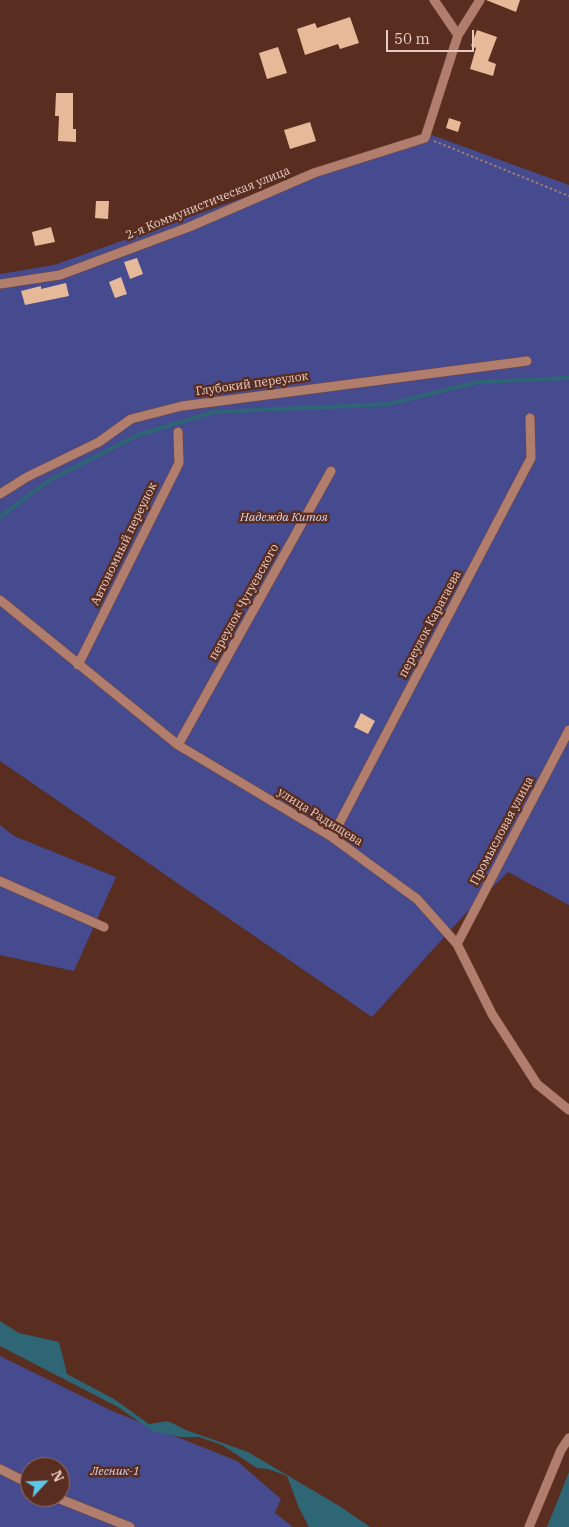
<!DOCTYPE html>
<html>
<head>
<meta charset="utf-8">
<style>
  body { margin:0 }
  #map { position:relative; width:569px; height:1527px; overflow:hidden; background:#592d1f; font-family:"IBM Plex Serif",serif }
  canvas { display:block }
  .north { position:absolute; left:20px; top:1457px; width:50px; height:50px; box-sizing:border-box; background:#592d1f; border:1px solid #926c60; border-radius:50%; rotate:65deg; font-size:14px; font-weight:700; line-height:20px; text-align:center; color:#e7cbc2 }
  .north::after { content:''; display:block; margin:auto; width:18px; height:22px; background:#5ac8e6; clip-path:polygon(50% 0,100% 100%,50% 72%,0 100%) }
  .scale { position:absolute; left:386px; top:30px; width:88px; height:22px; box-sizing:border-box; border:2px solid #e7cbc2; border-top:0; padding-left:6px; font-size:15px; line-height:18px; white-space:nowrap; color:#e7cbc2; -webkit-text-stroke:4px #592d1f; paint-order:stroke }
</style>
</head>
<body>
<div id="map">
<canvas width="569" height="1527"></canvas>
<div class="north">N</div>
<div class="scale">50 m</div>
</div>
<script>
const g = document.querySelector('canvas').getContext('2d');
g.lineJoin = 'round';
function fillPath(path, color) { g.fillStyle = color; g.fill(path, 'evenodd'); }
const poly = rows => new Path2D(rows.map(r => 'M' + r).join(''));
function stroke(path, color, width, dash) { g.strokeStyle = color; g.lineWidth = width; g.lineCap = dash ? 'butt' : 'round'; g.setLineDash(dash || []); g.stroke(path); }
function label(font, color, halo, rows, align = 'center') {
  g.font = font + ' "IBM Plex Serif",serif'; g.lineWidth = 5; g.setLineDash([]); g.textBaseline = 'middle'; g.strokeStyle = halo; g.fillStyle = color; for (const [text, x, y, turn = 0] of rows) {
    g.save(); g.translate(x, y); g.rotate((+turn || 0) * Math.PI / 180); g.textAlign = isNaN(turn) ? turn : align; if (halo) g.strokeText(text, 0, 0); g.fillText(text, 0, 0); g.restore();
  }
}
const green = poly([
  [426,133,569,185,569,905,508,872,465,914,372,1017,0,761,0,274,54,265],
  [0,825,14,836,116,877,74,971,0,955],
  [0,1356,112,1411,237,1461,281,1499,275,1513,293,1527,0,1527],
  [30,1467,60,1467,60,1497,30,1497]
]);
const water = poly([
  [0,1321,19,1333,59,1342,67,1374,114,1399,149,1424,168,1421,186,1430,248,1452,341,1507,370,1527,309,1527,299,1508,287,1476,268,1469,257,1468,222,1445,199,1437,181,1437,152,1431,118,1407,0,1346],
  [569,1472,569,1527,547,1527]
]);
const stream = poly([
  [0,517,48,481,138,435,214,412,389,404,478,382,569,378]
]);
const building = poly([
  [486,0,520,0,516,12],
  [350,17,359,43,340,49,338,44,305,55,297,29,315,23,317,28],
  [477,30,497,37,488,61,496,64,493,76,470,69,476,48,471,46],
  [278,47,287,73,267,79,259,53],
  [56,93,73,93,73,129,76,129,76,142,58,141,59,116,55,116],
  [449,118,461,122,458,132,446,128],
  [310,122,316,141,290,149,284,130],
  [96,201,109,201,108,219,95,218],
  [51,227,55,242,35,246,32,232],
  [137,258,143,274,130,279,124,262],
  [121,277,127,294,115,298,109,282],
  [66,283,69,296,25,305,21,291,41,286,41,289],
  [361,713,375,721,368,734,354,727]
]);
const path = poly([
  [434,141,569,196]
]);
const minor = poly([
  [434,0,458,35],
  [0,284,60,275,189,227,314,173,425,138,458,35,480,0],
  [0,494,27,477,99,442,131,419,182,406,527,361],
  [0,600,178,745,332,837,417,899,457,944,492,1014,537,1084,569,1110],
  [78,665,179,463,178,432],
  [178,745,331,471],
  [332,837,531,458,530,418],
  [0,881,104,927],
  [457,944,569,730],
  [0,1469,30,1484],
  [55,1497,130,1527],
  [529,1527,561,1450,569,1438]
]);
const streetNames = [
  ["2-я Коммунистическая улица",208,203,-22],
  ["Глубокий переулок",252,384,-8],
  ["Автономный переулок",124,544,-64],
  ["переулок Чугуевского",244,602,-61],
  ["переулок Каратаева",430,624,-62],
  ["улица Радищева",320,817,32],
  ["Промысловая улица",502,831,-62]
];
const parkNames = [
  ["Надежда Китоя",284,518],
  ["Лесник-1",115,1472]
];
fillPath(green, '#464a8f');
fillPath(water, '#2f6675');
stroke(stream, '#2f6675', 4);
fillPath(building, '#e6ba98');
stroke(minor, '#73493c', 10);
stroke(path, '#9f7b70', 2, [2.5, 2.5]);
stroke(minor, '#b17d6c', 9);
label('12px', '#e7cbc2', '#592d1f', streetNames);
label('italic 12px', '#d4d8f3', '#592d1f', parkNames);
</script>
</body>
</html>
